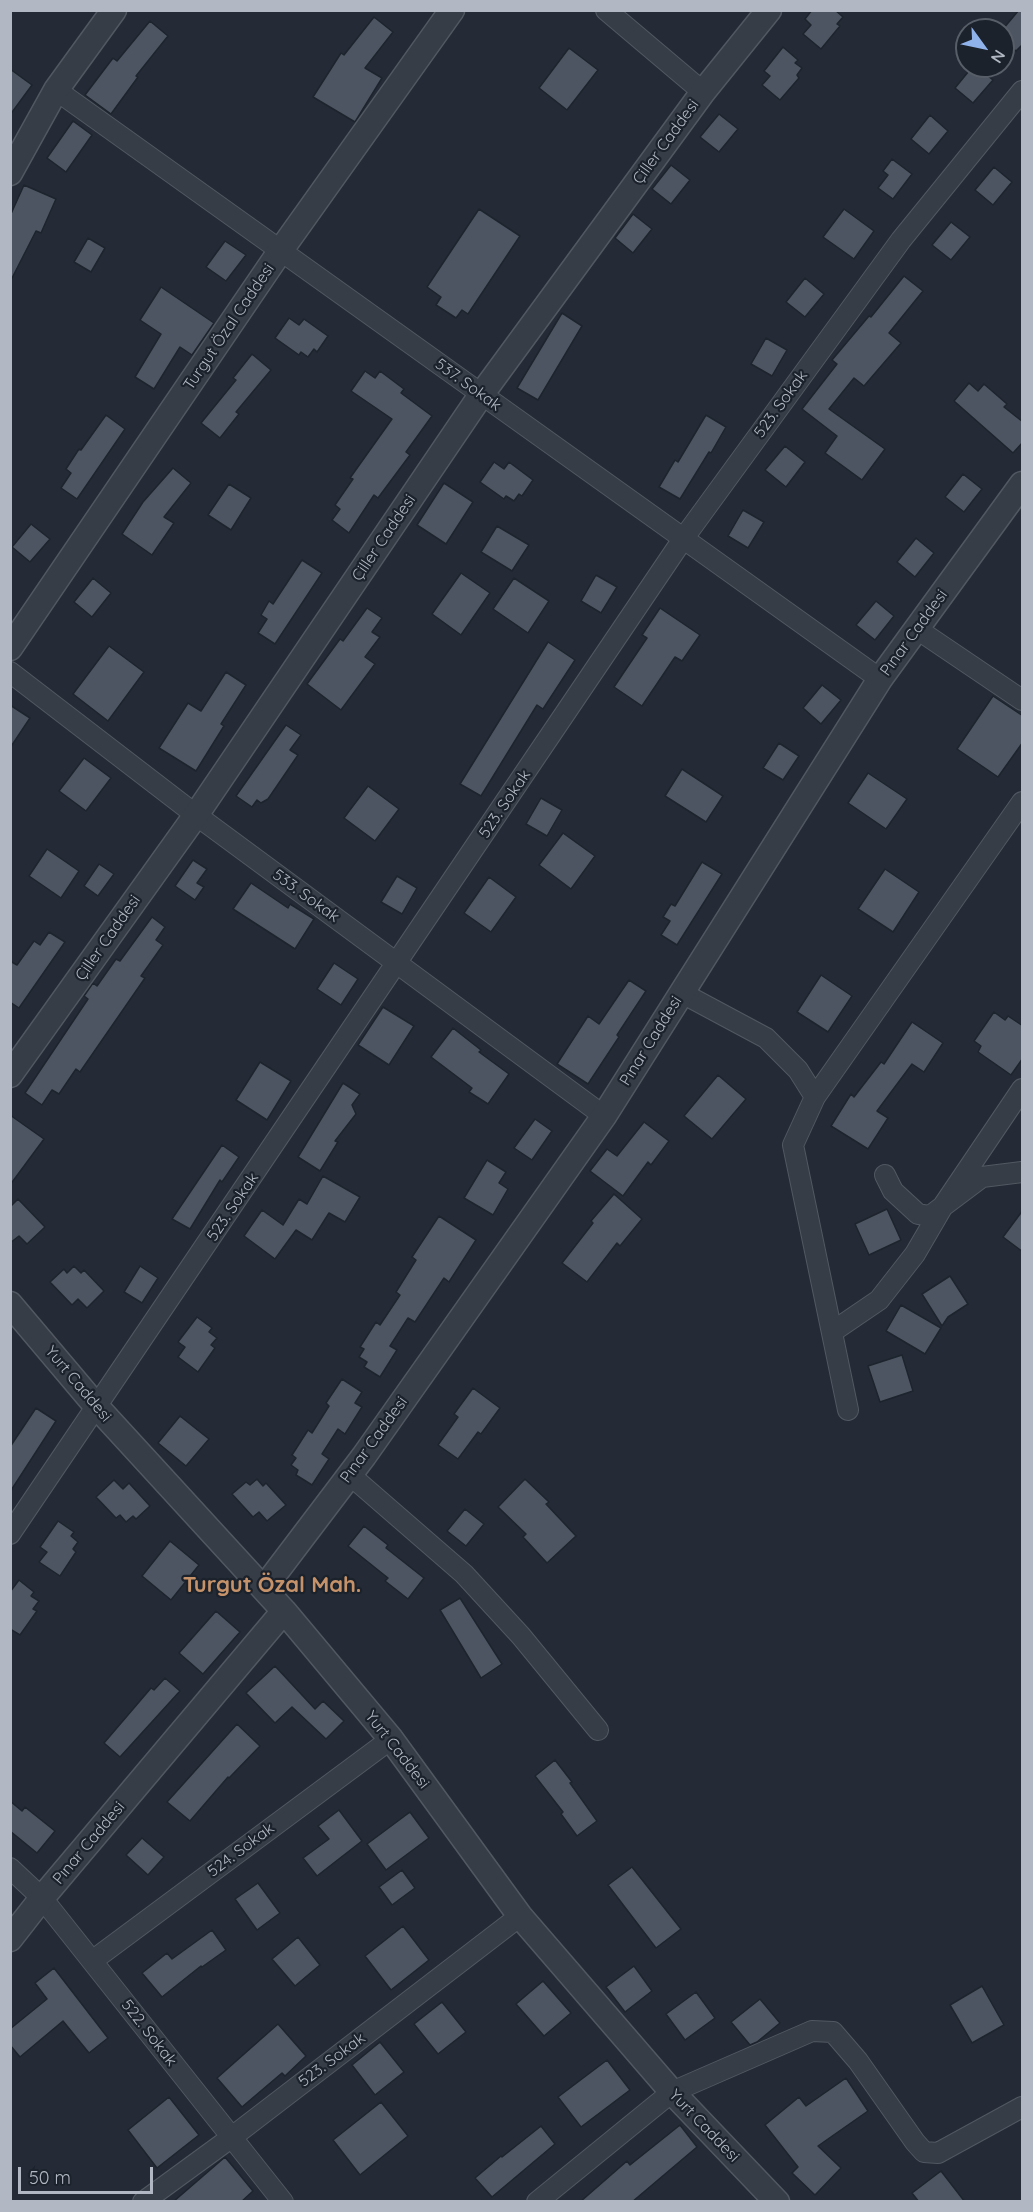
<!DOCTYPE html>
<html>
<head>
<meta charset="utf-8">
<style>
  body { margin:0 }
  #map { position:relative; width:1033px; height:2212px; overflow:hidden; background:#242b36; font-family:Quicksand,sans-serif }
  canvas { display:block }
  .frame { position:absolute; inset:0; border:12px solid #b2b8c3; pointer-events:none }
  .north { position:absolute; left:955px; top:18px; width:60px; height:60px; box-sizing:border-box; background:#1c222b; border:2px solid #585e68; border-radius:50%; rotate:123deg; font-size:16px; font-weight:700; line-height:24px; text-align:center; color:#b2b8c3 }
  .north::after { content:''; display:block; margin:auto; width:21px; height:27px; background:#90b2ea; clip-path:polygon(50% 0,100% 100%,50% 72%,0 100%) }
  .scale { position:absolute; left:18px; top:2167px; width:135px; height:27px; box-sizing:border-box; border:3px solid #b2b8c3; border-top:0; padding-left:8px; font-size:18px; line-height:21px; white-space:nowrap; color:#b2b8c3; -webkit-text-stroke:4px #1c222b; paint-order:stroke }
</style>
</head>
<body>
<div id="map">
<canvas width="1033" height="2212"></canvas>
<div class="frame"></div>
<div class="north">N</div>
<div class="scale">50 m</div>
</div>
<script>
const g = document.querySelector('canvas').getContext('2d');
g.lineJoin = 'round';
function fillPath(path, color) { g.fillStyle = color; g.fill(path, 'evenodd'); }
const poly = rows => new Path2D(rows.map(r => 'M' + r).join(''));
function stroke(path, color, width, dash) { g.strokeStyle = color; g.lineWidth = width; g.lineCap = dash ? 'butt' : 'round'; g.setLineDash(dash || []); g.stroke(path); }
function label(font, color, halo, rows, align = 'center') {
  g.font = font + ' Quicksand,sans-serif'; g.lineWidth = 4.5; g.setLineDash([]); g.textBaseline = 'middle'; g.strokeStyle = halo; g.fillStyle = color; for (const [text, x, y, turn = 0] of rows) {
    g.save(); g.translate(x, y); g.rotate((+turn || 0) * Math.PI / 180); g.textAlign = isNaN(turn) ? turn : align; if (halo) g.strokeText(text, 0, 0); g.fillText(text, 0, 0); g.restore();
  }
}
const building = poly([
  [812,10,835,10,843,17,837,24,840,26,821,49,803,34,811,25,805,19,812,10],
  [1019,10,1023,10,1023,44,1016,51,1003,40,1003,29,1019,10],
  [374,17,393,32,365,68,382,78,355,122,313,97,341,53,344,55,374,17],
  [150,21,168,36,136,76,138,77,111,114,85,95,113,58,117,61,150,21],
  [783,47,798,60,795,63,802,68,797,75,799,78,780,100,762,85,770,76,764,71,783,47],
  [569,48,598,70,567,110,539,88,569,48],
  [973,66,976,66,993,80,973,103,955,88,973,66],
  [10,69,32,85,10,115,10,69],
  [719,114,738,129,719,152,700,137,719,114],
  [930,115,948,131,929,154,911,139,930,115],
  [73,121,92,135,66,172,47,158,73,121],
  [892,159,912,174,893,199,878,188,888,175,883,171,892,159],
  [671,165,690,180,671,204,652,189,671,165],
  [994,167,1012,182,993,205,975,190,994,167],
  [24,185,56,199,41,233,36,231,10,282,10,216,24,185],
  [479,209,520,236,468,314,462,310,456,318,436,305,441,297,427,287,479,209],
  [844,209,874,231,854,259,823,237,844,209],
  [633,214,652,229,633,253,615,238,633,214],
  [951,222,970,237,951,260,932,245,951,222],
  [88,238,105,248,91,272,74,262,88,238],
  [225,241,246,255,226,281,206,267,225,241],
  [904,276,923,291,889,333,901,343,864,386,854,378,829,409,885,449,862,480,825,453,837,436,802,409,837,364,832,360,869,316,871,317,904,276],
  [805,278,824,294,805,317,786,302,805,278],
  [161,287,214,323,192,355,180,347,154,389,135,377,161,334,140,320,161,287],
  [562,313,582,326,538,400,517,388,562,313],
  [289,318,299,325,304,319,328,336,317,352,314,349,308,357,301,352,299,355,275,338,289,318],
  [766,338,787,350,772,376,751,364,766,338],
  [252,354,271,370,236,412,239,414,220,438,201,423,236,380,233,378,252,354],
  [365,371,375,378,380,371,404,389,401,393,432,416,406,452,410,455,378,498,374,495,349,533,332,520,340,509,335,505,353,479,350,478,392,419,351,391,365,371],
  [969,383,978,391,984,384,1007,404,1004,407,1023,422,1023,442,1013,453,954,401,969,383],
  [106,415,125,429,77,499,61,488,71,473,66,469,79,449,81,450,106,415],
  [706,415,726,427,711,453,709,452,680,499,659,487,675,460,678,462,706,415],
  [785,446,805,462,786,487,765,470,785,446],
  [494,462,504,469,509,462,533,480,522,496,519,494,514,501,506,496,504,499,480,482,494,462],
  [173,468,191,483,164,517,174,523,152,555,122,534,143,502,173,468],
  [963,474,982,489,964,512,945,497,963,474],
  [444,483,473,502,446,544,417,525,444,483],
  [229,484,251,498,231,530,208,515,229,484],
  [743,510,764,522,748,548,728,536,743,510],
  [31,524,50,539,30,562,12,547,31,524],
  [497,526,529,545,512,571,481,552,497,526],
  [916,538,934,553,915,577,897,562,916,538],
  [302,560,322,573,275,644,258,633,267,619,261,615,269,601,273,604,302,560],
  [461,573,490,593,461,635,432,614,461,573],
  [596,575,617,587,601,613,581,601,596,575],
  [93,578,111,593,92,617,74,602,93,578],
  [514,578,549,601,528,633,493,609,514,578],
  [876,601,894,616,875,640,856,625,876,601],
  [367,608,382,618,372,632,380,637,365,657,375,664,341,710,307,684,340,639,343,641,367,608],
  [660,608,700,635,682,661,675,657,642,706,614,687,647,638,642,635,660,608],
  [548,642,575,660,543,709,537,705,481,796,460,784,548,642],
  [109,646,144,672,108,721,73,694,109,646],
  [226,672,246,685,221,724,224,726,196,771,159,748,188,703,201,711,226,672],
  [822,685,841,700,821,724,803,708,822,685],
  [993,696,1023,716,1023,742,998,777,957,749,993,696],
  [10,705,30,718,10,748,10,705],
  [286,725,301,735,290,750,298,755,268,799,261,803,257,800,252,807,236,796,286,725],
  [779,743,799,756,783,780,763,768,779,743],
  [84,758,111,778,86,811,59,791,84,758],
  [682,769,723,796,706,822,665,796,682,769],
  [868,773,907,799,886,829,848,803,868,773],
  [368,786,399,809,375,841,344,818,368,786],
  [541,798,562,810,547,836,526,824,541,798],
  [563,833,595,856,571,889,539,865,563,833],
  [47,849,79,871,61,898,29,876,47,849],
  [193,860,207,869,197,883,204,887,195,900,175,886,193,860],
  [702,862,722,874,677,945,661,935,670,921,663,917,671,904,675,906,702,862],
  [99,864,114,874,98,896,84,886,99,864],
  [885,869,919,892,893,932,858,909,885,869],
  [397,876,417,888,402,914,381,902,397,876],
  [489,877,516,897,491,932,464,913,489,877],
  [251,883,288,908,290,904,314,919,295,949,233,909,251,883],
  [152,917,165,927,156,940,163,945,141,976,145,978,80,1072,76,1069,59,1094,52,1090,42,1105,25,1093,88,999,84,996,93,983,97,986,116,959,120,961,152,917],
  [49,932,65,942,19,1008,10,1002,10,961,17,965,34,941,40,945,49,932],
  [334,963,358,979,341,1005,317,989,334,963],
  [821,975,852,996,828,1032,797,1012,821,975],
  [629,980,646,991,617,1035,619,1037,588,1084,557,1064,588,1016,599,1024,629,980],
  [383,1007,414,1026,389,1065,358,1045,383,1007],
  [994,1012,1005,1020,1008,1016,1023,1026,1023,1058,1011,1075,978,1052,981,1046,974,1041,994,1012],
  [912,1022,943,1043,924,1072,912,1064,877,1111,888,1118,868,1149,831,1126,851,1094,854,1097,881,1062,884,1064,912,1022],
  [453,1028,481,1050,479,1052,509,1074,488,1104,469,1092,472,1088,431,1057,453,1028],
  [260,1062,291,1081,267,1120,236,1100,260,1062],
  [718,1075,746,1099,712,1139,684,1116,718,1075],
  [343,1083,360,1094,352,1105,356,1114,335,1141,338,1142,320,1171,298,1157,343,1083],
  [10,1115,44,1139,10,1185,10,1115],
  [535,1119,552,1131,532,1160,514,1148,535,1119],
  [644,1122,669,1141,651,1165,648,1162,623,1196,590,1171,607,1149,617,1156,644,1122],
  [222,1145,239,1157,222,1182,220,1180,190,1229,172,1219,222,1145],
  [487,1160,506,1172,499,1183,508,1189,493,1215,464,1198,487,1160],
  [323,1176,360,1197,345,1222,329,1213,312,1240,296,1230,275,1259,244,1236,262,1210,283,1225,299,1199,307,1204,323,1176],
  [614,1194,642,1219,620,1246,617,1243,587,1282,562,1263,593,1223,591,1221,614,1194],
  [18,1199,45,1227,27,1244,19,1236,10,1243,10,1207,18,1199],
  [887,1209,901,1240,869,1255,855,1224,887,1209],
  [1023,1210,1023,1252,1003,1237,1023,1210],
  [439,1216,476,1240,449,1282,444,1278,415,1322,408,1318,390,1346,397,1350,380,1377,364,1367,367,1362,359,1357,364,1349,360,1347,376,1322,380,1325,400,1295,396,1292,416,1260,412,1257,439,1216],
  [74,1266,81,1273,84,1270,104,1291,87,1308,78,1299,72,1305,50,1282,64,1269,67,1273,74,1266],
  [140,1266,158,1278,142,1303,124,1292,140,1266],
  [950,1276,968,1304,948,1317,942,1326,922,1294,950,1276],
  [901,1305,941,1328,925,1354,886,1331,901,1305],
  [197,1317,212,1328,209,1332,217,1338,211,1345,215,1348,198,1372,178,1357,185,1347,178,1342,197,1317],
  [902,1355,913,1391,880,1402,868,1366,902,1355],
  [342,1379,362,1392,355,1403,362,1407,345,1434,338,1429,322,1454,329,1459,312,1485,296,1475,298,1470,291,1465,296,1458,292,1455,308,1430,312,1433,329,1406,326,1403,342,1379],
  [473,1388,500,1408,481,1434,478,1432,458,1459,438,1445,458,1417,454,1414,473,1388],
  [36,1408,56,1421,10,1492,10,1447,36,1408],
  [180,1416,209,1439,186,1466,158,1443,180,1416],
  [257,1479,263,1486,266,1483,286,1505,267,1521,259,1512,253,1517,232,1494,246,1482,250,1485,257,1479],
  [525,1479,549,1502,546,1504,576,1536,547,1563,523,1537,526,1534,498,1507,525,1479],
  [114,1480,123,1489,129,1483,150,1506,136,1519,133,1516,126,1522,120,1515,116,1518,96,1497,114,1480],
  [465,1509,484,1524,466,1546,447,1531,465,1509],
  [58,1521,74,1532,71,1536,78,1542,73,1549,76,1552,60,1576,39,1562,47,1552,40,1547,58,1521],
  [364,1526,388,1545,386,1548,424,1578,408,1599,385,1581,388,1578,348,1546,364,1526],
  [170,1541,199,1565,171,1600,142,1576,170,1541],
  [19,1580,34,1592,31,1596,39,1601,33,1609,37,1611,20,1635,10,1629,10,1592,19,1580],
  [460,1598,502,1664,481,1678,440,1610,460,1598],
  [216,1611,240,1632,203,1674,179,1653,216,1611],
  [275,1666,315,1709,323,1701,344,1721,326,1739,292,1707,275,1723,246,1693,275,1666],
  [165,1678,180,1691,120,1757,104,1743,151,1688,154,1690,165,1678],
  [237,1724,260,1746,229,1778,228,1777,190,1821,167,1802,237,1724],
  [555,1760,572,1782,570,1783,597,1821,577,1836,561,1814,563,1812,535,1776,555,1760],
  [10,1801,22,1811,25,1807,55,1831,37,1853,10,1831,10,1801],
  [339,1810,362,1841,317,1876,303,1858,329,1839,318,1826,339,1810],
  [410,1812,429,1838,386,1870,367,1844,410,1812],
  [142,1838,164,1857,148,1875,126,1855,142,1838],
  [632,1867,681,1929,656,1948,608,1885,632,1867],
  [402,1870,415,1888,392,1905,379,1887,402,1870],
  [258,1883,280,1913,257,1930,235,1899,258,1883],
  [403,1926,429,1960,391,1990,365,1956,403,1926],
  [212,1930,226,1950,202,1967,201,1966,162,1997,142,1973,167,1953,172,1959,212,1930],
  [298,1937,320,1965,295,1986,272,1959,298,1937],
  [634,1966,652,1991,625,2012,606,1987,634,1966],
  [54,1968,108,2038,89,2053,63,2021,20,2057,10,2045,10,2029,47,1999,35,1983,54,1968],
  [543,1981,571,2013,544,2036,516,2004,543,1981],
  [982,1986,1004,2025,972,2043,950,2005,982,1986],
  [696,1992,715,2018,685,2040,666,2014,696,1992],
  [760,1999,780,2023,757,2042,750,2045,731,2022,760,1999],
  [442,2002,466,2032,438,2054,414,2024,442,2002],
  [278,2024,306,2056,285,2076,282,2073,242,2107,217,2078,278,2024],
  [380,2042,404,2072,375,2095,352,2065,380,2042],
  [607,2060,630,2090,581,2127,558,2097,607,2060],
  [846,2078,868,2111,818,2146,841,2168,815,2195,792,2173,798,2167,765,2125,799,2097,806,2106,846,2078],
  [169,2097,199,2135,157,2168,128,2130,169,2097],
  [381,2102,408,2136,360,2175,333,2140,381,2102],
  [680,2125,697,2147,632,2202,580,2202,627,2161,630,2165,680,2125],
  [541,2126,555,2144,492,2197,475,2178,501,2156,502,2157,541,2126],
  [225,2157,253,2191,241,2202,173,2202,225,2157],
  [941,2171,965,2202,919,2202,912,2193,941,2171]
]);
const minor = poly([
  [606,10,703,92],
  [56,90,880,679],
  [917,629,1022,700],
  [10,672,196,815,604,1116],
  [682,993,766,1038,798,1070,815,1097],
  [885,1175,893,1191,918,1214,930,1216,982,1177,1022,1172],
  [832,1332,879,1300,915,1254,943,1206,1022,1089],
  [848,1410,793,1145,815,1097,1022,802],
  [350,1475,464,1574,521,1636,598,1730],
  [10,1534,683,539,901,240,1022,91],
  [10,1868,42,1898,283,2202],
  [92,1961,391,1739],
  [143,2202,232,2137,520,1916],
  [537,2202,672,2092,812,2031,833,2032,858,2061,915,2142,924,2152,938,2153,1022,2107]
]);
const tertiary = poly([
  [10,173,56,90,114,10],
  [10,648,281,250,452,10],
  [10,1075,196,815,481,395,703,92,769,10],
  [10,1304,97,1407,284,1611,391,1739,520,1916,672,2092,777,2202],
  [264,1588,364,1456,604,1116,880,679,1022,484],
  [10,1939,42,1898,284,1611]
]);
const streetNames = [
  ["Çiller Caddesi",666,142,-54],
  ["Turgut Özal Caddesi",229,327,-56],
  ["537. Sokak",468,385,36],
  ["523. Sokak",781,404,-54],
  ["Çiller Caddesi",384,538,-56],
  ["Pınar Caddesi",914,633,-54],
  ["523. Sokak",505,804,-56],
  ["533. Sokak",306,896,36],
  ["Çiller Caddesi",108,938,-55],
  ["Pınar Caddesi",651,1041,-58],
  ["523. Sokak",233,1207,-56],
  ["Yurt Caddesi",78,1384,50],
  ["Pınar Caddesi",374,1440,-54],
  ["Yurt Caddesi",397,1750,52],
  ["Pınar Caddesi",89,1843,-50],
  ["524. Sokak",241,1850,-37],
  ["522. Sokak",149,2033,52],
  ["523. Sokak",332,2060,-37],
  ["Yurt Caddesi",704,2126,46]
];
const districtNames = [
  ["Turgut Özal Mah.",272,1585]
];
fillPath(building, '#4c5561');
stroke(building, '#1e242d', 1.5);
stroke(minor, '#525861', 22);
stroke(tertiary, '#525861', 27);
stroke(minor, '#373d47', 20);
stroke(tertiary, '#373d47', 24);
label('16px', '#b2b8c3', '#1c222b', streetNames);
label('bold 22px', '#c5926a', '#1c222b', districtNames);
</script>
</body>
</html>
